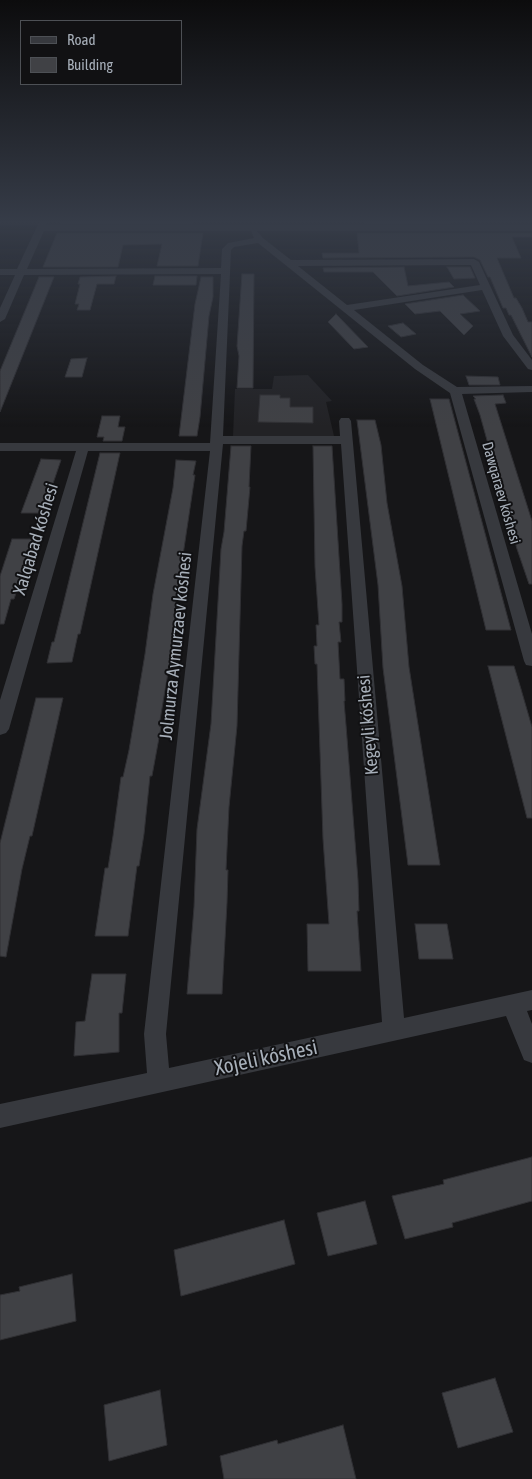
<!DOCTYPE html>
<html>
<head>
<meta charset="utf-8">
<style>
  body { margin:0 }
  #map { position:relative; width:532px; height:1479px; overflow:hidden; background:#161618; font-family:"Asap Condensed",sans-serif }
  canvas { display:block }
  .legend { position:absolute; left:20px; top:20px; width:162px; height:65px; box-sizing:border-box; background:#111113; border:1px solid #4d5055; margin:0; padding:6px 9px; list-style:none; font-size:15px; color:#a7afb9 }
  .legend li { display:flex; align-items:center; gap:10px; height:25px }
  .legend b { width:25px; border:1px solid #4d5055 }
</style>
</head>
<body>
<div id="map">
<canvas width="532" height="1479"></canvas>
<ul class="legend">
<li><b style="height:6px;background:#37393e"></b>Road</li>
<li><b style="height:14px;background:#404145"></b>Building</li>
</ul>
</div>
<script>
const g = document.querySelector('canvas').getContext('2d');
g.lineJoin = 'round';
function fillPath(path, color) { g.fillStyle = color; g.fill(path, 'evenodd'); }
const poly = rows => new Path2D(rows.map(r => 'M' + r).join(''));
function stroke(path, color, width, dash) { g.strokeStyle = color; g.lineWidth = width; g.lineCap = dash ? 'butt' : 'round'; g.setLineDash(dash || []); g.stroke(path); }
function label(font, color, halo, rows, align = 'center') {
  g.font = font + ' "Asap Condensed",sans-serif'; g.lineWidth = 4; g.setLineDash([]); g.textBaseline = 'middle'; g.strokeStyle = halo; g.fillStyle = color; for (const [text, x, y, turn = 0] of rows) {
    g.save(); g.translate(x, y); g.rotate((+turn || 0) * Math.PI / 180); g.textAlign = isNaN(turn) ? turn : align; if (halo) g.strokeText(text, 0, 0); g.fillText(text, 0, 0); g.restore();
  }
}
const built = poly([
  [308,375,332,401,326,402,334,436,233,436,235,389,272,389,274,376]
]);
const building = poly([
  [62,220,193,220,193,223,61,223,62,220],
  [363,220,449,220,450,223,364,223,363,220],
  [57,233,203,233,198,266,157,266,162,244,123,245,118,267,43,267,57,233],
  [357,233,532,233,532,237,512,237,521,258,497,258,514,298,516,298,522,308,528,322,532,322,532,357,511,315,509,315,506,308,503,308,490,277,488,277,480,260,474,257,323,258,322,253,359,253,357,233],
  [404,267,408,286,449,282,454,287,397,296,373,272,324,272,323,268,404,267],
  [447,267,470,267,475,278,454,279,447,267],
  [242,274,254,274,253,388,237,388,239,356,237,346,242,274],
  [116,276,114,284,97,284,90,310,77,310,79,304,75,304,80,284,78,284,80,277,116,276],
  [155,276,197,276,196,285,153,285,155,276],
  [39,277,54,277,0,412,0,371,39,277],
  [201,277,213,277,213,297,209,316,200,417,197,436,179,436,195,304,201,277],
  [463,295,480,311,460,314,473,326,464,335,440,311,415,314,405,304,463,295],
  [336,314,368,347,354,349,328,322,336,314],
  [403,323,416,334,401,337,388,326,403,323],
  [87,358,82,377,65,377,71,359,87,358],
  [466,376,498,377,500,385,469,385,466,376],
  [260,395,280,395,280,398,290,398,290,407,313,407,313,423,258,422,260,395],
  [503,395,506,403,495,404,532,521,532,584,529,584,517,549,480,415,474,399,476,399,473,396,503,395],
  [430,399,449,399,511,630,486,630,430,399],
  [102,416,120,416,118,427,125,427,122,441,103,441,104,437,97,437,102,416],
  [357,420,375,420,381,445,387,503,402,586,409,667,440,865,408,865,383,668,378,585,357,420],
  [231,446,251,446,249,487,250,487,246,531,244,531,242,546,237,726,229,807,226,870,228,870,227,903,222,994,187,994,194,907,197,829,211,724,221,549,224,532,231,446],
  [313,446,332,446,342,604,342,622,339,622,341,642,338,642,340,679,344,679,345,701,344,701,346,725,358,880,359,911,357,911,361,971,308,971,307,924,329,924,323,839,317,664,315,664,314,646,317,646,316,625,319,625,315,567,313,446],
  [100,453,120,453,80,634,78,634,72,662,47,663,52,642,54,642,100,453],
  [41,459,61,460,43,513,21,513,41,459],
  [176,460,196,461,193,475,195,475,177,595,171,655,159,726,161,727,152,776,150,776,144,834,139,866,137,866,128,936,95,936,105,868,108,868,113,836,121,777,123,777,129,750,145,654,153,594,173,488,176,460],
  [12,539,35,539,14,599,11,599,4,624,0,624,0,576,12,539],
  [488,666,514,666,521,689,532,727,532,818,527,818,488,666],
  [36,698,63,698,32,836,30,836,22,869,6,957,0,956,0,843,36,698],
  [415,924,447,924,453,959,419,959,415,924],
  [92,974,126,974,122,1013,119,1013,119,1052,74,1056,76,1022,85,1021,92,974],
  [532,1157,532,1201,452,1223,453,1227,405,1239,392,1196,444,1184,443,1180,532,1157],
  [365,1201,377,1244,328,1256,317,1213,365,1201],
  [284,1220,295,1264,181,1296,174,1250,284,1220],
  [72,1274,76,1321,0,1340,0,1295,20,1291,19,1287,72,1274],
  [495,1378,513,1432,458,1448,442,1393,495,1378],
  [160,1390,167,1445,109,1461,104,1405,160,1390],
  [343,1425,356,1479,224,1479,220,1456,277,1440,278,1444,343,1425]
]);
const minor = poly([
  [40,220,48,220,46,225,532,225,532,231,257,231,263,238,291,260,474,259,479,262,513,335,532,360,532,370,528,369,503,336,482,290,354,310,423,365,457,387,532,386,532,392,462,394,532,634,532,666,526,665,524,661,450,393,415,369,258,243,234,247,231,250,223,436,340,436,339,421,341,418,349,418,351,421,404,1018,532,990,532,1010,527,1011,532,1024,532,1063,524,1060,506,1016,0,1128,0,1104,147,1073,144,1034,210,451,88,451,9,729,6,733,0,735,0,700,76,451,0,451,0,443,210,443,221,274,24,275,5,319,0,322,0,308,15,275,0,275,0,269,17,269,40,220],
  [44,231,251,231,254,238,228,243,222,249,221,268,27,269,44,231],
  [471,265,480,285,347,305,298,266,471,265],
  [223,444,341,444,382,1022,169,1068,166,1034,223,444]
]);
const farStreetnames = [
  ["Dawqaraev kóshesi",501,493,74]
];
const streetNames = [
  ["Xalqabad kóshesi",36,539,-73],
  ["Jolmurza Aymurzaev kóshesi",176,646,-84],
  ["Kegeyli kóshesi",368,725,-95]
];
const nearStreetnames = [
  ["Xojeli kóshesi",266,1058,-12]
];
fillPath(built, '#222225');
fillPath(building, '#404145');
stroke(building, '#303034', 1);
fillPath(minor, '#37393e');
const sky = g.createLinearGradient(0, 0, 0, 427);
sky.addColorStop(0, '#0c0c0d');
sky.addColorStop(0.52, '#363c48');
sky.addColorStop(1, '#363c4800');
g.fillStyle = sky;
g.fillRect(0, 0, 532, 427);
label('15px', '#a7afb9', '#111113', farStreetnames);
label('18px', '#a7afb9', '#111113', streetNames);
label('21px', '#a7afb9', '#111113', nearStreetnames);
</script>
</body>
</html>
